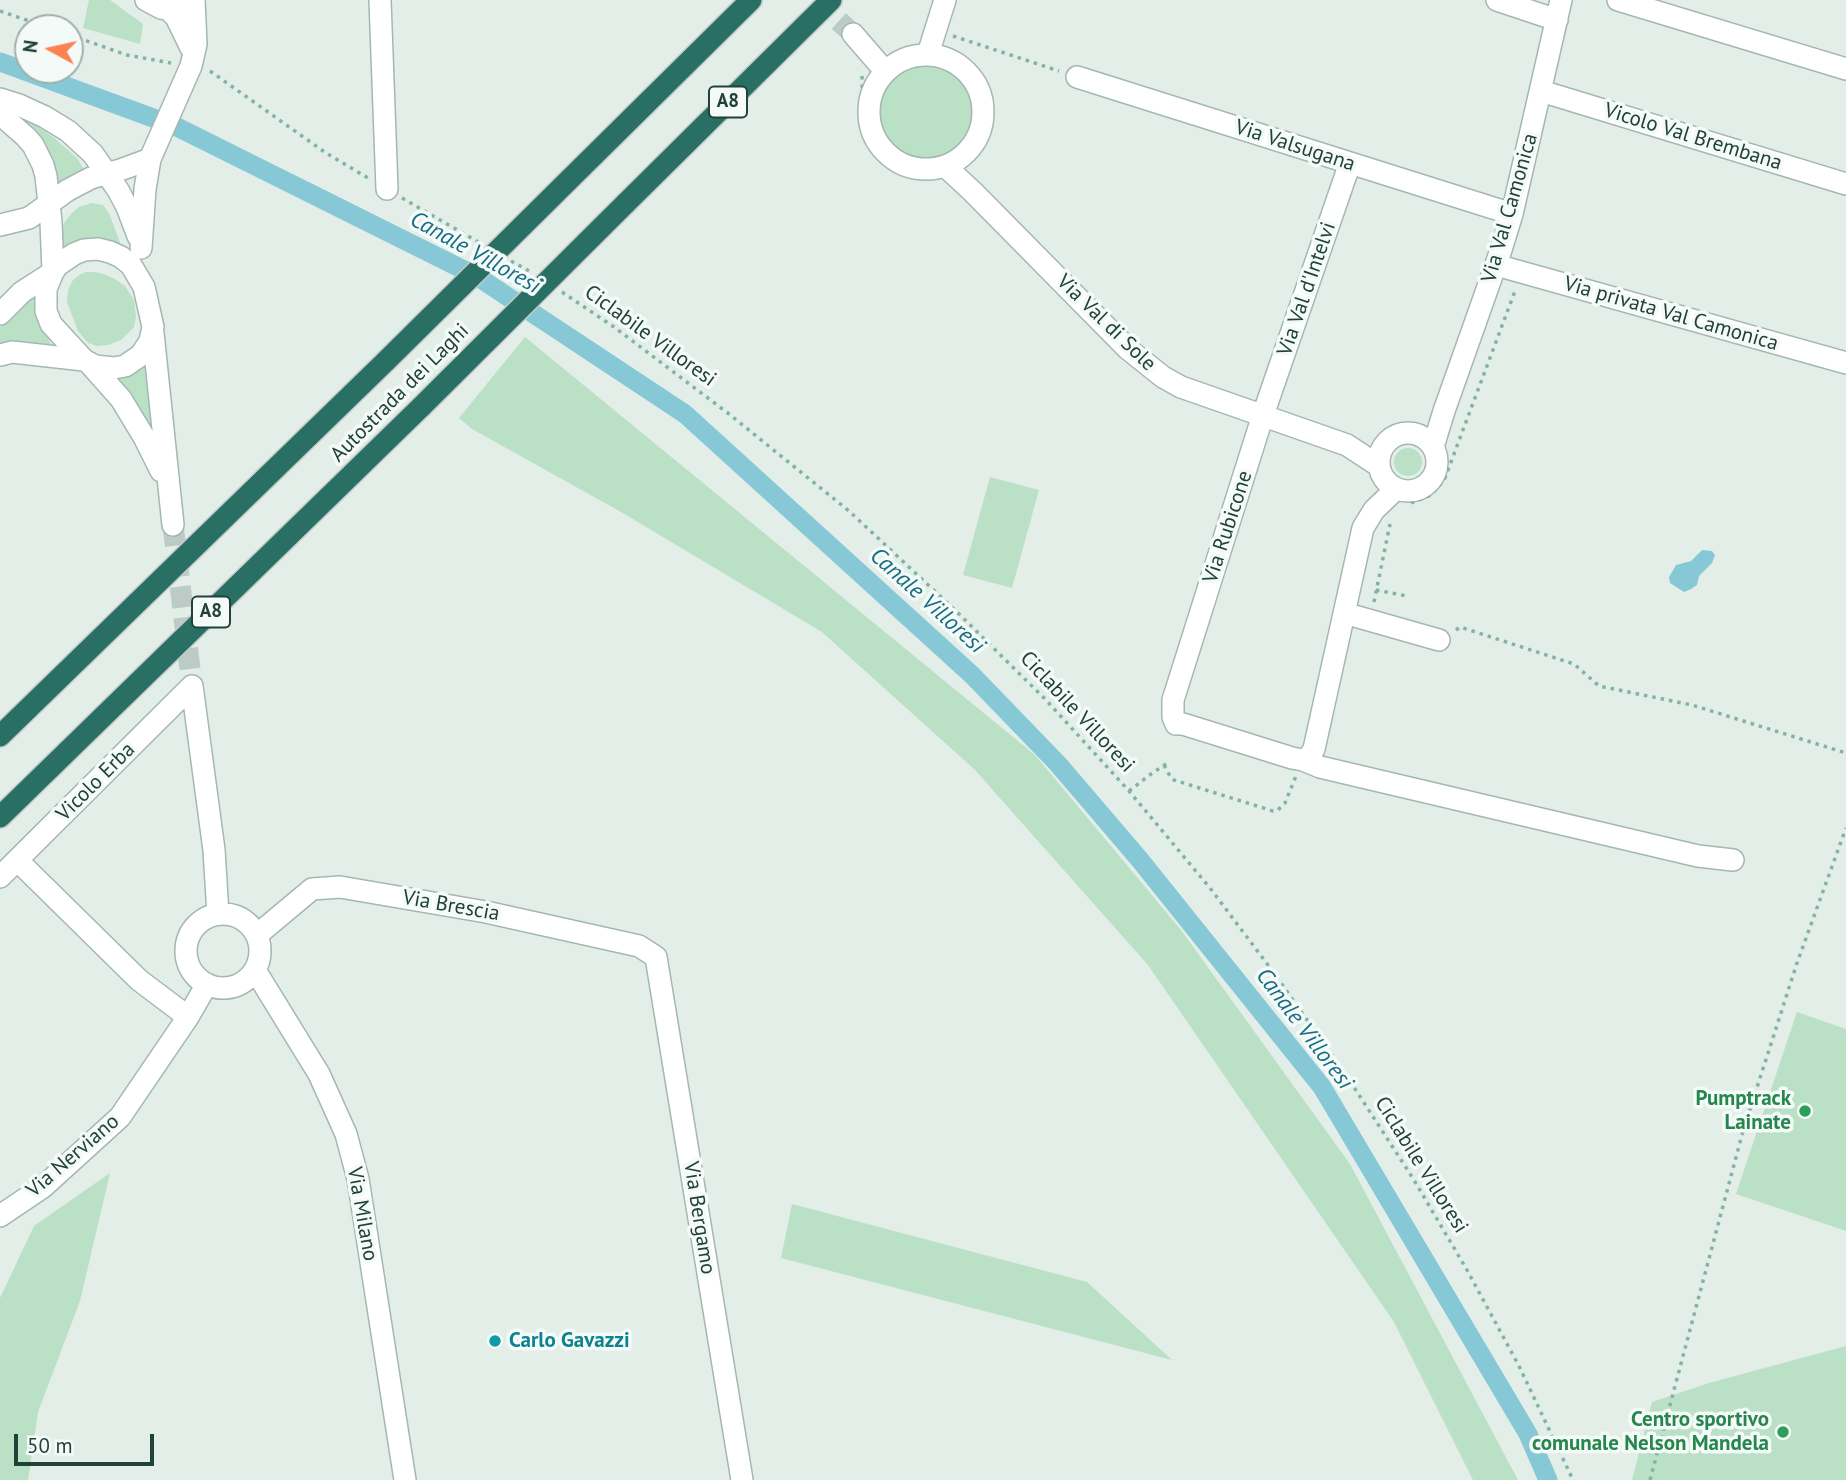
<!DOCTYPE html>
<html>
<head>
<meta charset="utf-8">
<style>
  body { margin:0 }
  #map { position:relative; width:1846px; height:1480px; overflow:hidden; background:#e3eee9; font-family:"PT Sans",sans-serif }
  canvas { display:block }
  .north { position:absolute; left:14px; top:14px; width:70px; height:70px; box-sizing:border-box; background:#f4faf7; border:2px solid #a0b0ab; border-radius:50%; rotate:278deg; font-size:19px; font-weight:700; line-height:28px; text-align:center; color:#214139 }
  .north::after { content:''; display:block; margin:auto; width:24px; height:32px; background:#fc8252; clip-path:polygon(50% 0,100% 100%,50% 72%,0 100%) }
  .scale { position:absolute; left:14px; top:1434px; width:140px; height:32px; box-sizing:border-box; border:4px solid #214139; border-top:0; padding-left:9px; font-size:21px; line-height:24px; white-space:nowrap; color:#214139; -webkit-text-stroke:5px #f4faf7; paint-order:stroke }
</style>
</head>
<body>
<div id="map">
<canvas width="1846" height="1480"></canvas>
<div class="north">N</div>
<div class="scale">50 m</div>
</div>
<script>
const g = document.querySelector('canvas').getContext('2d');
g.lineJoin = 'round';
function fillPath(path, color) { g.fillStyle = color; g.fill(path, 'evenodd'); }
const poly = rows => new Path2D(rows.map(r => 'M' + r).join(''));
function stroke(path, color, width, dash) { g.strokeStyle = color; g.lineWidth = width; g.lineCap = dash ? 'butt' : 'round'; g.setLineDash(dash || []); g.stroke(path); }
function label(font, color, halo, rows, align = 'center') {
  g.font = font + ' "PT Sans",sans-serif'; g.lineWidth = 7; g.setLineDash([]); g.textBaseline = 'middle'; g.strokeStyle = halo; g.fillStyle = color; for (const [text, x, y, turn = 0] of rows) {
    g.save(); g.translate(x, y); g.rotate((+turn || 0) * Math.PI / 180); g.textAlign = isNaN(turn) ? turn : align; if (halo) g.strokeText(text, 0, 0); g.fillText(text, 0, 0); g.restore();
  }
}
const green = poly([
  [89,0,110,0,143,24,140,44,83,28],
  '877 110a49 49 0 1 1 98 0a49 49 0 1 1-98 0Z',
  [25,118,53,137,77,158,85,171,73,175,55,186,56,175,50,154,42,137],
  [92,203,103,205,109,213,122,248,85,242,62,247,61,236,64,223,71,214,79,207],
  [86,272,95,272,104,274,115,279,125,286,134,300,136,317,134,327,121,340,108,345,97,346,88,343,78,331,67,302,68,290,73,280,79,275],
  [35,290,41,322,51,345,24,341,0,343,0,327],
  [525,337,1035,755,1181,930,1350,1164,1518,1480,1473,1480,1394,1322,1148,965,975,770,822,632,621,512,472,429,459,418],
  [145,362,152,428,130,396,113,378],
  '1394 462a14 14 0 1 1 28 0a14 14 0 1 1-28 0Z',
  [990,477,1039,490,1012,588,963,575],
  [1797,1012,1846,1029,1846,1231,1736,1194],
  [110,1173,80,1301,38,1412,28,1480,0,1480,0,1298,34,1226],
  [792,1204,1087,1282,1172,1360,781,1258],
  [1846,1346,1846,1480,1632,1480,1652,1402,1709,1383]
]);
const water = poly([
  [1702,550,1712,551,1715,555,1712,563,1699,576,1697,585,1691,589,1684,592,1670,583,1669,577,1676,565,1691,561]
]);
const canal = poly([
  [0,62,175,126,478,277,685,414,972,675,1058,764,1140,860,1322,1087,1528,1434,1548,1480]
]);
const minorTunnel = poly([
  [816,0,853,34],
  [173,525,192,686]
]);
const path = poly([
  [0,11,50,28],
  [70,35,127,55,171,63],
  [953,36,1059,71],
  [210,71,326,153,368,178],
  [862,76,863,121,870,143,877,153,886,162,903,172,932,180],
  [402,198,480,243],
  [511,261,529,271],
  [562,292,614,327,729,414,849,511,955,610,1045,699,1129,791,1210,888,1274,973,1348,1078,1414,1180,1467,1270,1519,1366,1573,1480],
  [1411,503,1431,495,1445,478,1515,291],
  [1376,590,1407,596],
  [1374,602,1390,524],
  [1456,630,1460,627,1574,664,1599,686,1692,705,1846,753],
  [1164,765,1171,778,1174,780,1273,811,1278,810,1285,803,1296,776],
  [1129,791,1151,774,1169,762],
  [1650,1480,1743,1131,1797,963,1846,828]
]);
const minor = poly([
  [146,0,161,8,168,9,180,7],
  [380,0,387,189],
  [1497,0,1557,20],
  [1618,0,1846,69],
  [168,9,176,17,191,48],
  [853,34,885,71],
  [928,54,945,0],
  '869 112a57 57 0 1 1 114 0a57 57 0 1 1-114 0Z',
  [1077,77,1512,214],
  [1541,91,1846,184],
  [0,99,19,105,45,117,68,131,93,154,118,190,127,207,138,236],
  [0,114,26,137,33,145,43,165,46,176,51,222,53,272],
  [1350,163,1263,415,1173,700,1173,717,1176,724,1183,724,1292,758,1303,760,1309,757,1314,749,1363,528,1374,510,1396,489],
  [945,166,973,192,1128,349,1163,377,1181,387,1347,445,1379,466],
  [0,225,29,218,68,190,91,178,120,170,150,159],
  [141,248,145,189,150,159,191,66,196,44,194,0],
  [98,249,110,252,121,257,131,265,144,287,153,327,150,341,141,355,125,366,114,368,95,366,84,360,51,324,46,311,46,289,53,272,58,265,74,254,84,250,98,249],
  [1496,265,1846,363],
  [0,314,22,292,53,272],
  [153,333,173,525],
  [0,355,12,352,84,360],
  [89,363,121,399,144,437,161,471],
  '1379 462a29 29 0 1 1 58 0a29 29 0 1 1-58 0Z',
  [1433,447,1444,411,1501,250,1512,214,1561,0],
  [1344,613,1439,640],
  [192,686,214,850,218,914],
  [1303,760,1320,767,1698,856,1733,860],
  [17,860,139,980,188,1017],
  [0,877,192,686],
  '186 951a37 37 0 1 1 74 0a37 37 0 1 1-74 0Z',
  [257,935,312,889,340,887,486,912,639,946,656,957,742,1480],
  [255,970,319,1074,346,1134,358,1179,405,1480],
  [0,1216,43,1187,120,1117,188,1017,207,984]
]);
const highway = poly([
  [582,167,751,0],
  [625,204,831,0],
  [0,736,386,361],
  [0,817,421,407]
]);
const highwayBridge = poly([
  [386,361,582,167],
  [421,407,625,204]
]);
const markers = [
  [1805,1111,7,"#2e9e5b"],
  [495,1341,7,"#0f9aa8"],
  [1783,1432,7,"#2e9e5b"]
];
const shields = [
  [728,102,38],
  [211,612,38]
];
const shieldNames = [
  ["A8",728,102],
  ["A8",211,612]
];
const streetNames = [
  ["Vicolo Val Brembana",1693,137,17],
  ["Via Valsugana",1295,146,18],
  ["Via Val Camonica",1510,208,-74],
  ["Via Val d'Intelvi",1307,289,-71],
  ["Via privata Val Camonica",1671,314,16],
  ["Via Val di Sole",1106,323,44],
  ["Ciclabile Villoresi",650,336,36],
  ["Autostrada dei Laghi",400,393,-45],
  ["Via Rubicone",1228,527,-72],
  ["Ciclabile Villoresi",1077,712,47],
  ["Vicolo Erba",96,782,-45],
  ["Via Brescia",451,906,10],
  ["Via Nerviano",73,1156,-41],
  ["Ciclabile Villoresi",1421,1165,58],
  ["Via Milano",362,1214,80],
  ["Via Bergamo",699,1218,81]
];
const leisureNames = [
  ["Pumptrack",1791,1099],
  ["Lainate",1791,1123],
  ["Centro sportivo",1769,1420],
  ["comunale Nelson Mandela",1769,1444]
];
const cultureNames = [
  ["Carlo Gavazzi",509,1341]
];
const waterNames = [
  ["Canale Villoresi",475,253,29],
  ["Canale Villoresi",927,601,42],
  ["Canale Villoresi",1304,1029,53]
];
fillPath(green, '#bae0c6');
fillPath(water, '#87c8d7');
stroke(canal, '#87c8d7', 19);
stroke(minorTunnel, '#bccbc6', 21, [21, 10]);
stroke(minor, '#a5b7b1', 24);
stroke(highway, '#c1cac8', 24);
stroke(path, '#81b4a5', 3.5, [3.5, 5]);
stroke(minor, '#fff', 21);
stroke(highway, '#2a6f63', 21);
stroke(highwayBridge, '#c1cac8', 24, []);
stroke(highwayBridge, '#2a6f63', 21);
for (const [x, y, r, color] of markers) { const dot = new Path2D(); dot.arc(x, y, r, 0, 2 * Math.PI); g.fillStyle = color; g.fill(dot); stroke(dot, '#f4faf7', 2.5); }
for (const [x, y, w] of shields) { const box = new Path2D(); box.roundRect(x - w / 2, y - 15.5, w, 31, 5); g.fillStyle = '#f4faf7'; g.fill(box); stroke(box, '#214139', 2); }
label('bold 19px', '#214139', null, shieldNames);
label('21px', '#214139', '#f4faf7', streetNames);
label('bold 21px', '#27864d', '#f4faf7', leisureNames, 'right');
label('bold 21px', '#0d838f', '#f4faf7', cultureNames, 'left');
label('italic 23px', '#166c82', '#f4faf7', waterNames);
</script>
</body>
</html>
